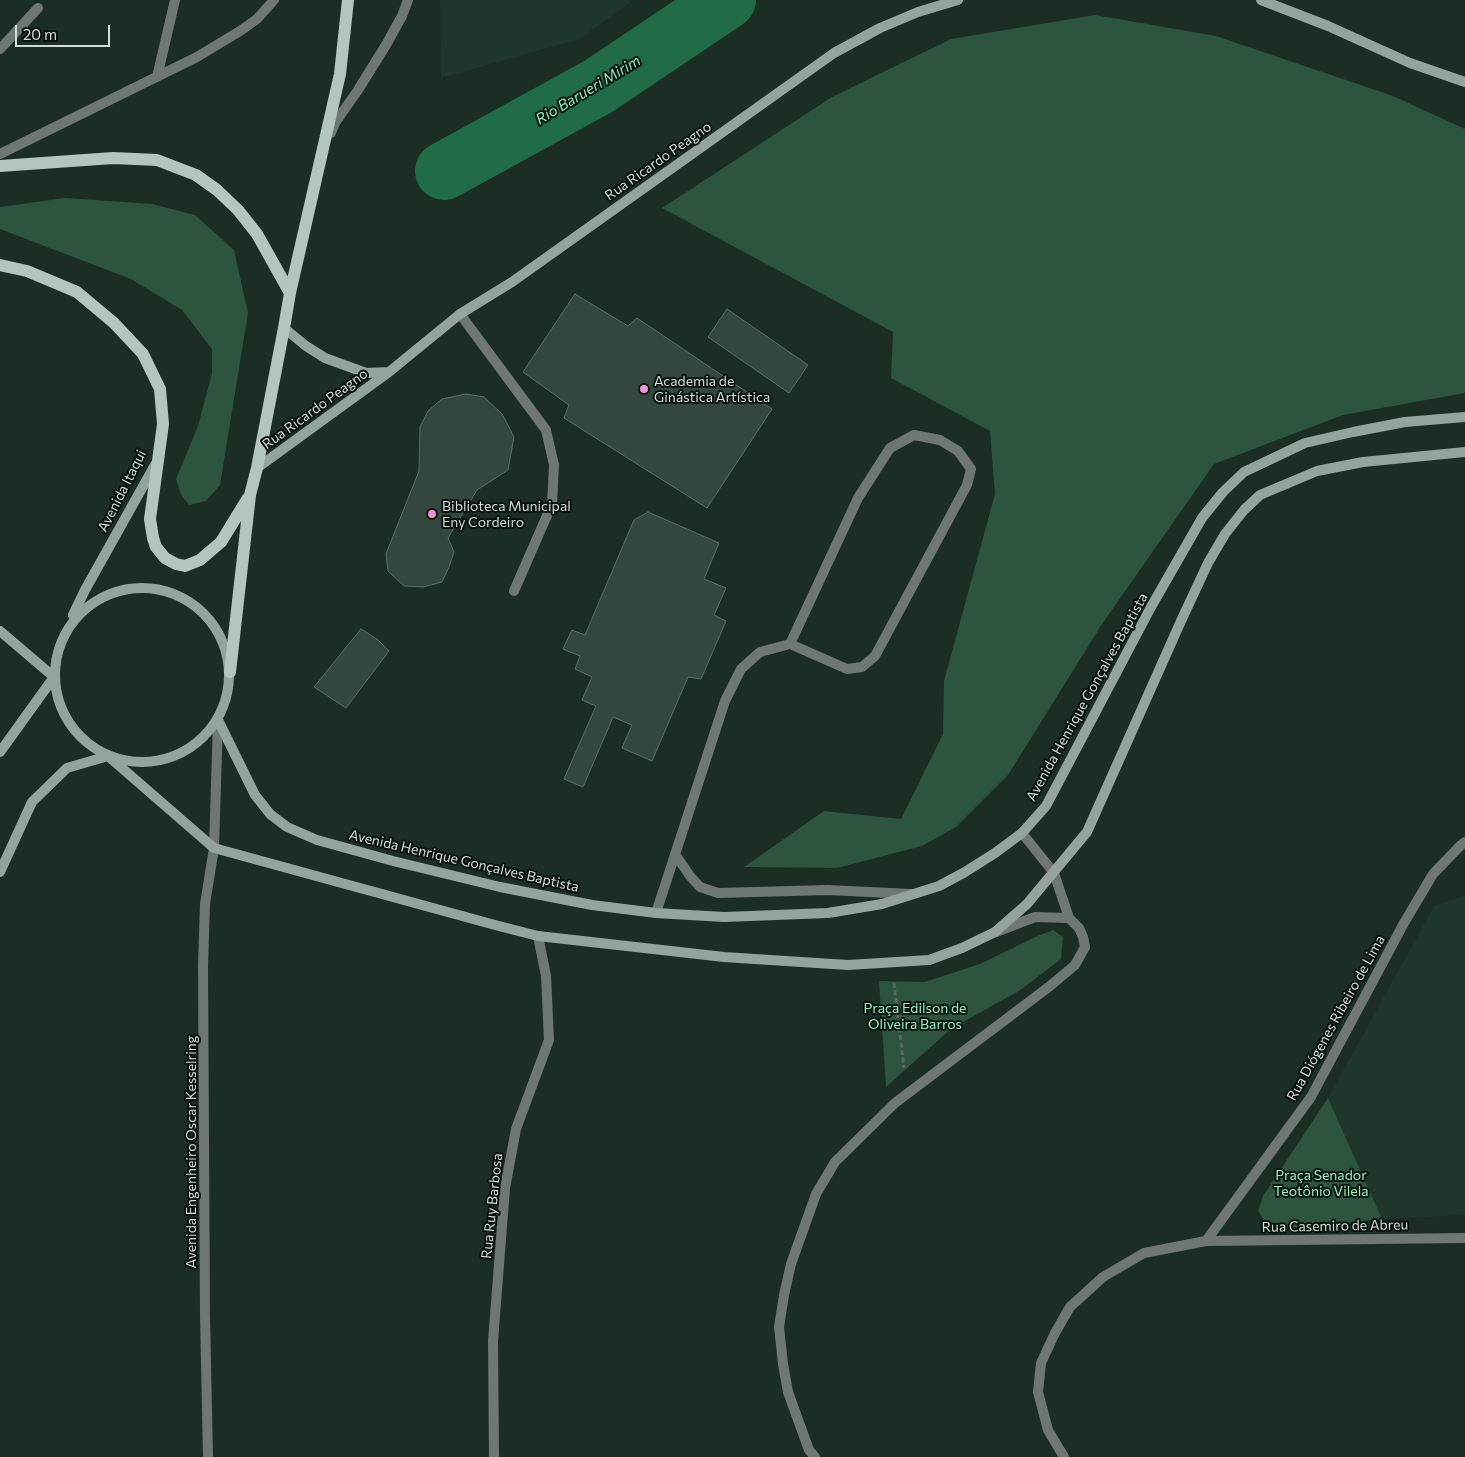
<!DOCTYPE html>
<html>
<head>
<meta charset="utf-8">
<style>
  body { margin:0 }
  #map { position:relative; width:1465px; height:1457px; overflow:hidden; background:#1c2d24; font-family:Commissioner,sans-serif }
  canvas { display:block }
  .scale { position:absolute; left:15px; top:25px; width:95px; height:22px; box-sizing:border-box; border:2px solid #d2ddd6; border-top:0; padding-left:6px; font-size:15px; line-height:18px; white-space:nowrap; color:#d2ddd6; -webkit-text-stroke:4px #0c140f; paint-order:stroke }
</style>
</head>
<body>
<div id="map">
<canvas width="1465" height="1457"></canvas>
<div class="scale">20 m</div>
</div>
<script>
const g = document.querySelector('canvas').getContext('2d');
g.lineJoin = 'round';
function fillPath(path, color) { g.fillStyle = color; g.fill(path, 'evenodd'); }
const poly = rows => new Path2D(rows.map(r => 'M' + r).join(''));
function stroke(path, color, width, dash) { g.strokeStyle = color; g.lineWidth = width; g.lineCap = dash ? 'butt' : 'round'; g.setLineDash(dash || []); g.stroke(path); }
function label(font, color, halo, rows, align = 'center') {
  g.font = font + ' Commissioner,sans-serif'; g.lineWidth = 4; g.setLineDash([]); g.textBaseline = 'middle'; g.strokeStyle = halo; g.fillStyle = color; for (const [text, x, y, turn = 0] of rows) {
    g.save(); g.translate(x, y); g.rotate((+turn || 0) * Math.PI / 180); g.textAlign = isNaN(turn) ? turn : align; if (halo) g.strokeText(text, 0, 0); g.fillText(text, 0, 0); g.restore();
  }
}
const built = poly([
  [440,0,633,0,580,39,441,78],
  [1465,895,1465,1215,1382,1219,1328,1098,1434,906]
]);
const green = poly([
  [1095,15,1216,36,1393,96,1465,129,1465,393,1343,415,1214,464,1102,624,1008,775,956,827,922,846,837,868,744,867,824,811,901,819,943,734,944,681,995,494,990,431,891,378,893,332,662,208,832,97,951,39],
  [65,198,152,204,195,215,234,250,248,313,220,485,206,501,189,505,181,495,176,479,198,426,212,373,212,349,182,310,131,279,0,229,0,207],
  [1053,930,1063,937,1061,959,1019,991,952,1028,886,1087,879,981,925,982,980,964,1035,937],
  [1328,1098,1382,1219,1282,1229,1269,1228,1258,1211,1263,1196]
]);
const river = poly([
  [444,171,599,86,727,0]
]);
const building = poly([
  [575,294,628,326,637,318,772,409,707,508,564,418,569,405,523,372,575,294],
  [727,309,808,365,789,393,708,337,727,309],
  [466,394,484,397,502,414,514,437,508,470,477,490,448,538,454,552,449,567,442,582,423,587,404,586,388,571,386,554,419,471,420,427,428,411,442,399,466,394],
  [648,512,719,543,704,579,726,588,714,615,726,621,701,679,688,677,652,761,622,748,632,725,613,717,583,787,564,779,596,706,582,700,592,677,575,669,580,656,563,649,572,630,585,635,634,520,648,512],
  [361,629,377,639,389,651,346,708,314,687,361,629]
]);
const path = poly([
  [894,983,904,1068]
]);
const lane = poly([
  [0,49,38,8],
  [157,77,175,0],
  [331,133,335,123,358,90,386,45,402,16,408,0],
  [0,154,197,57,240,31,257,19,274,0],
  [460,314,546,430,554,465,552,504,514,591],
  [675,854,690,876,700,887,718,893,828,890,911,894],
  [656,913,725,701,741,669,760,652,790,644,847,669,862,667,875,656,967,485,971,469,958,451,940,440,914,435,890,448,858,498,790,644]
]);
const street = poly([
  [1022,833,1054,873,1069,918],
  [1206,1241,1465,1238],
  [208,1457,205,1316,203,965,205,904,214,848,218,720],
  [494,1457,493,1341,505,1188,516,1129,549,1040,546,976,538,936],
  [815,1457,809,1450,788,1392,783,1364,779,1327,784,1295,791,1264,816,1194,835,1162,895,1103,1050,986,1075,965,1085,947,1083,937,1079,928,1069,918,1035,917,996,932],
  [1064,1457,1048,1430,1038,1392,1041,1363,1055,1333,1070,1307,1103,1277,1144,1253,1206,1241,1311,1097,1404,923,1433,874,1460,846,1465,842]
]);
const secondary = poly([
  [1261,0,1328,26,1410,63,1465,82],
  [284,328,306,346,325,358,366,373,388,372],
  [257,468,389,372,460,314,512,282,834,53,880,28,918,12,958,0],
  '55 675a87 87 0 1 1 174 0a87 87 0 1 1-174 0Z',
  [73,615,85,590,155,465],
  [0,631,54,677,0,752],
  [218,720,255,795,270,814,287,827,317,840,393,861,500,887,592,905,656,913,724,917,828,913,882,904,939,886,965,872,995,853,1022,833,1046,806,1151,607,1202,518,1223,492,1244,472,1305,443,1353,432,1405,422,1465,417],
  [0,872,32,802,67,768,108,756,214,848,495,925,538,936,724,957,848,965,929,960,962,948,995,932,1027,904,1087,832,1181,621,1208,563,1225,534,1244,510,1260,495,1317,471,1363,462,1465,452]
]);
const primary = poly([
  [0,166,113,158,157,160,196,175,217,190,238,210,257,234,290,293],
  [0,265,27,271,77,292,114,323,143,354,160,389,163,424,150,519,153,538,156,547,165,558,176,564,185,566,200,560,221,542,248,498],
  [230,672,250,495,257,468,284,328,290,293,340,74,348,0]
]);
const markers = [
  [644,389,5,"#f391d6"],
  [432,514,5,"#f391d6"]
];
const streetNames = [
  ["Rua Ricardo Peagno",658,161,-35],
  ["Rua Ricardo Peagno",315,409,-36],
  ["Avenida Itaqui",122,491,-63],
  ["Avenida Henrique Gonçalves Baptista",1087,697,-61],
  ["Avenida Henrique Gonçalves Baptista",464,861,13],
  ["Rua Diógenes Ribeiro de Lima",1336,1018,-61],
  ["Avenida Engenheiro Oscar Kesselring",191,1152,-90],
  ["Rua Ruy Barbosa",492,1206,-84],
  ["Rua Casemiro de Abreu",1335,1226,-1]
];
const poiNames = [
  ["Academia de",654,381],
  ["Ginástica Artística",654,397],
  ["Biblioteca Municipal",442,506],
  ["Eny Cordeiro",442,522]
];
const parkNames = [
  ["Praça Edilson de",915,1008],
  ["Oliveira Barros",915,1024],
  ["Praça Senador",1321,1175],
  ["Teotônio Vilela",1321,1191]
];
const waterNames = [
  ["Rio Barueri Mirim",588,90,-31]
];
fillPath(built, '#1e372a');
fillPath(green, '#2c543f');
stroke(river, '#206b48', 58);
fillPath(building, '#34473c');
stroke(building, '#5b6f63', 1);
stroke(path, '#58675f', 3, [5, 2.5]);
stroke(lane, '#6e7772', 10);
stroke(street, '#6e7772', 10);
stroke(secondary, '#95a49b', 10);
stroke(primary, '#b4c6bb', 12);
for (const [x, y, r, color] of markers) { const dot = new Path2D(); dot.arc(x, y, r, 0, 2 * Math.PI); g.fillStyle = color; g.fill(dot); stroke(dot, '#0c140f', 2); }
label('14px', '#d2ddd6', '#0c140f', streetNames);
label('14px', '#d2ddd6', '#0c140f', poiNames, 'left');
label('14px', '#8ef3bd', '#0c140f', parkNames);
label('italic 15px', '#87ecb6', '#0c140f', waterNames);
</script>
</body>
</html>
